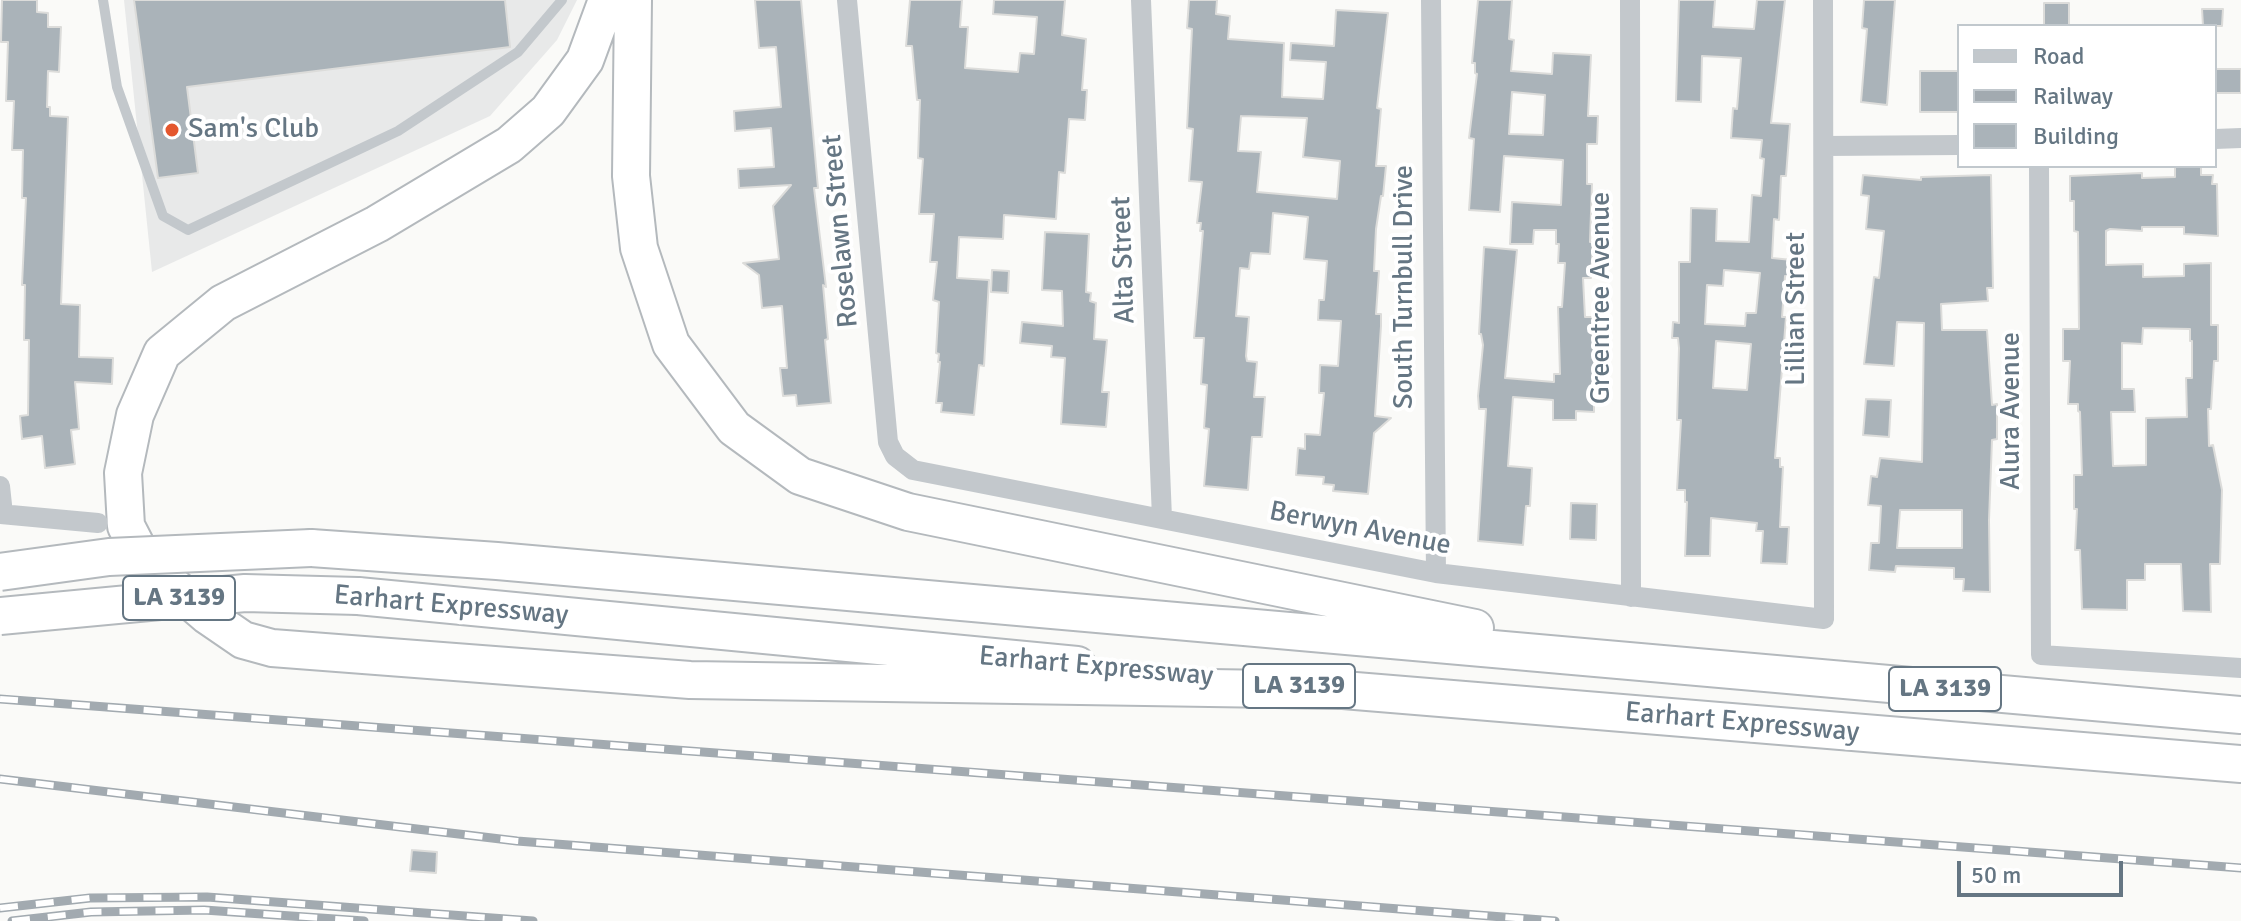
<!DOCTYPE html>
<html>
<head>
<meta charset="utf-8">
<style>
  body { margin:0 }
  #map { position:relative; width:2241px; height:921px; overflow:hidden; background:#fafaf8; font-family:Signika,sans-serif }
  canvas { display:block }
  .legend { position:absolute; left:1957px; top:24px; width:260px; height:144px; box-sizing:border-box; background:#fff; border:2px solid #c1c8cd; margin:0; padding:10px 14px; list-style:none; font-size:24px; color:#657683 }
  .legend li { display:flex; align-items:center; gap:16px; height:40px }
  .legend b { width:40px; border:2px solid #c1c8cd }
  .scale { position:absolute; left:1957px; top:861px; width:166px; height:36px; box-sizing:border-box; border:4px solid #657683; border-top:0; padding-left:10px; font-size:24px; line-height:28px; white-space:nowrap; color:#657683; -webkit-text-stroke:6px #fff; paint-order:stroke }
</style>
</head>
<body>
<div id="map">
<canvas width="2241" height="921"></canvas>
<ul class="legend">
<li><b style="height:10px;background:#c3c8cc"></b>Road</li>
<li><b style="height:10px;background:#a2aab0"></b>Railway</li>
<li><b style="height:22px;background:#aab3b9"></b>Building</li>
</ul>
<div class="scale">50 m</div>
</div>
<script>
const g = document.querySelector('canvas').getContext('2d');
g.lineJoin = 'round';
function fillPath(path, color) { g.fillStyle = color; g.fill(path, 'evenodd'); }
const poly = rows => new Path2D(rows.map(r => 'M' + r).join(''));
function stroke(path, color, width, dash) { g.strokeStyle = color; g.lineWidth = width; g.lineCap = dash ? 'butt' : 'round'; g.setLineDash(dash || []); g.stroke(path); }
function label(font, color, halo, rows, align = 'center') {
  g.font = font + ' Signika,sans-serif'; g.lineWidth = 8; g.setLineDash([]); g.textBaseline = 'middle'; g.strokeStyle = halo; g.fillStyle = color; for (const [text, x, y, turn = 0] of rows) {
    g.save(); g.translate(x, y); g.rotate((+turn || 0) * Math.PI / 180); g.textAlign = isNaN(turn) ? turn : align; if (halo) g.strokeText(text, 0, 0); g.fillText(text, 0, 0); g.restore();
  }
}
const built = poly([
  [124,0,577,0,557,40,490,116,152,272]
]);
const building = poly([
  [2,0,37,0,37,12,48,13,48,27,61,27,59,72,48,71,47,107,50,107,50,116,68,117,61,304,80,305,79,357,113,358,112,384,75,382,79,429,71,430,75,464,45,468,42,436,22,439,20,416,28,415,29,340,24,340,25,285,22,285,26,198,22,198,23,150,12,150,14,101,6,101,8,42,1,42,2,0],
  [134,0,505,0,510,47,187,87,198,173,158,178,134,0],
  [755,0,801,0,818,188,814,188,826,287,823,285,828,339,825,340,831,403,797,406,796,395,783,396,780,368,787,368,782,306,762,308,759,275,743,263,779,259,773,206,791,185,739,188,738,169,774,167,771,128,735,131,734,111,781,107,776,47,759,48,755,0],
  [910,0,962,0,960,27,968,27,965,68,1018,72,1020,53,1034,54,1037,17,993,14,994,0,1065,0,1062,35,1086,39,1082,90,1087,90,1085,120,1069,119,1065,173,1059,172,1056,219,1004,215,1003,239,959,237,957,278,989,280,984,366,979,365,974,415,941,412,942,403,936,403,940,362,938,362,939,354,936,353,939,302,933,300,937,262,930,262,934,214,919,214,923,159,918,158,920,100,917,100,912,46,906,46,910,0],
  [1189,0,1217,0,1216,14,1230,16,1228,39,1284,43,1282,97,1323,99,1326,62,1290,60,1291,43,1334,46,1336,10,1388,13,1377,108,1381,109,1376,166,1386,166,1383,196,1381,196,1376,229,1374,271,1379,271,1376,314,1381,314,1381,326,1375,416,1391,418,1374,433,1368,494,1333,491,1334,485,1323,484,1324,477,1296,475,1298,448,1305,449,1305,434,1320,435,1324,393,1319,393,1320,365,1338,366,1341,321,1318,320,1319,300,1324,300,1327,261,1304,259,1308,217,1273,213,1270,254,1251,253,1249,269,1240,268,1236,316,1249,317,1246,356,1247,361,1257,362,1254,397,1265,397,1262,437,1252,437,1248,490,1204,486,1209,429,1204,428,1207,385,1201,384,1204,338,1194,338,1203,231,1200,231,1201,223,1197,223,1202,182,1189,181,1193,129,1187,128,1192,29,1187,28,1189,0],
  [1241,116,1307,118,1303,157,1340,161,1337,199,1257,192,1261,152,1238,151,1241,116],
  [1478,0,1512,0,1509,39,1514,40,1511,71,1552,74,1553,53,1591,55,1588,116,1598,116,1597,144,1587,144,1587,184,1592,184,1590,242,1593,242,1591,278,1583,278,1585,317,1594,317,1594,412,1576,411,1576,420,1553,420,1553,400,1513,397,1508,466,1532,468,1530,506,1526,506,1523,545,1478,541,1486,409,1479,409,1478,396,1483,345,1481,334,1479,334,1484,247,1517,250,1505,378,1554,382,1554,374,1560,374,1558,307,1562,307,1565,263,1558,263,1559,244,1556,244,1556,230,1534,230,1533,244,1510,244,1512,202,1561,205,1563,160,1504,156,1500,212,1469,210,1474,139,1469,138,1477,74,1475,73,1475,63,1472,63,1478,0],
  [1512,92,1545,95,1543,135,1509,134,1512,92],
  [1679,0,1715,0,1713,27,1754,29,1757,0,1785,0,1771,123,1790,124,1786,176,1781,176,1779,220,1774,219,1772,258,1792,260,1790,277,1785,276,1782,317,1786,317,1775,458,1780,458,1780,467,1783,467,1780,527,1789,527,1787,564,1761,563,1763,531,1756,531,1757,523,1711,518,1710,556,1685,556,1687,502,1685,502,1685,490,1677,490,1681,420,1677,420,1679,348,1678,338,1672,338,1673,322,1679,323,1679,262,1690,262,1691,208,1717,209,1716,241,1749,242,1752,195,1761,196,1764,159,1760,158,1762,140,1731,138,1733,108,1737,109,1741,58,1702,56,1701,102,1676,101,1679,0],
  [1724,270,1760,273,1756,313,1746,313,1745,326,1705,324,1707,285,1723,286,1724,270],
  [1716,341,1751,344,1747,390,1713,388,1716,341],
  [1864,0,1895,0,1887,105,1861,102,1867,29,1862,28,1864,0],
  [2044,3,2069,3,2069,26,2044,26,2044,3],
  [2202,9,2223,9,2222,26,2203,26,2202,9],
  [2215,69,2241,69,2241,93,2215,93,2215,69],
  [1920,71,1959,71,1959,112,1920,112,1920,71],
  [2175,166,2201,166,2201,175,2213,175,2212,184,2217,184,2218,236,2184,234,2184,227,2142,227,2142,231,2110,229,2106,231,2106,265,2143,264,2143,277,2184,276,2184,264,2211,263,2211,325,2218,325,2218,361,2214,361,2211,409,2208,409,2209,446,2213,445,2222,490,2220,564,2210,564,2211,612,2183,611,2181,564,2145,564,2145,580,2127,580,2127,610,2082,609,2080,550,2075,550,2077,509,2074,509,2074,475,2082,475,2080,412,2078,411,2078,404,2068,404,2070,361,2063,361,2063,329,2079,329,2078,232,2074,231,2074,201,2070,201,2070,176,2142,173,2142,178,2175,177,2175,166],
  [2143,328,2190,329,2190,341,2192,341,2192,378,2186,378,2187,417,2146,418,2146,465,2113,466,2111,412,2135,412,2134,389,2122,389,2122,343,2142,344,2143,328],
  [1863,175,1921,180,1921,177,1991,175,1993,288,1987,288,1988,301,1941,304,1942,330,1987,330,1992,405,1997,404,1997,439,1992,440,1989,520,1990,592,1963,591,1964,579,1954,579,1954,568,1896,566,1895,572,1869,570,1871,543,1879,543,1881,506,1868,505,1871,476,1877,477,1880,458,1922,462,1924,323,1897,322,1894,366,1864,364,1874,277,1879,278,1884,231,1866,229,1869,196,1861,195,1863,175],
  [1900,510,1962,510,1962,548,1897,548,1900,510],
  [1045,232,1089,234,1086,292,1091,293,1090,301,1096,303,1094,339,1107,340,1102,392,1109,392,1106,427,1061,424,1065,358,1051,357,1052,346,1020,343,1022,322,1063,326,1062,291,1042,290,1045,232],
  [992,270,1009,271,1008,293,991,292,992,270],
  [1866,399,1891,400,1889,437,1863,435,1866,399],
  [1571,503,1597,504,1596,540,1570,539,1571,503],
  [412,850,437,852,436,873,410,871,412,850]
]);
const service = poly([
  [103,0,117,87,163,216,188,230,398,131,518,52,562,0]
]);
const minor = poly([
  [847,0,888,442,895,456,913,470,1436,573,1824,619,1823,0],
  [1141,0,1162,518],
  [1431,0,1436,573],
  [1630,0,1631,597],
  [2215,139,2241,138],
  [1825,146,1959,145],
  [2039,166,2041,655,2241,668],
  [0,486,3,514],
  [0,514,98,523]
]);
const motorway = poly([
  [607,0,585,60,548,111,509,145,377,224,223,303,162,353,135,415,123,473,126,526,144,561,208,616,243,640,272,648,690,680,1340,690],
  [633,0,631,176,639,248,671,344,734,428,800,476,908,512,1475,628],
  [311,548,497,561,2241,715],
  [358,596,1077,665],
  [1319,688,2241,764]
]);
const rail = poly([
  [0,699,2241,868],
  [0,779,517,841,1555,921],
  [0,908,90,898,207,897,533,921],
  [12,921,91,912,204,910,364,921]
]);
const motorwayBridge = poly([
  [0,572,109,557,311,548],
  [0,616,245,593,358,596]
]);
const markers = [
  [172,130,8,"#e4572e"]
];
const shields = [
  [179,598,112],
  [1299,686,112],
  [1945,689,112]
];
const shieldNames = [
  ["LA 3139",179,598],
  ["LA 3139",1299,686],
  ["LA 3139",1945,689]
];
const poiNames = [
  ["Sam's Club",188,130]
];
const streetNames = [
  ["Roselawn Street",841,231,-95],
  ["Alta Street",1124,260,-92],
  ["South Turnbull Drive",1405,287,-90],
  ["Greentree Avenue",1602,298,-90],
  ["Lillian Street",1797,309,-90],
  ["Alura Avenue",2012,411,-90],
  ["Berwyn Avenue",1360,529,11],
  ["Earhart Expressway",451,606,5],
  ["Earhart Expressway",1096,667,5],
  ["Earhart Expressway",1742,723,5]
];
fillPath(built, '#e8e9e9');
fillPath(building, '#aab3b9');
stroke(building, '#dcdcda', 2);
stroke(motorway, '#b4b9bd', 40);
stroke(service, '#c3c8cc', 10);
stroke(minor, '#c3c8cc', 20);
stroke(motorway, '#fff', 36);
stroke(rail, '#a2aab0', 9);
stroke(rail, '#fff', 6, [18]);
stroke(motorwayBridge, '#b4b9bd', 40, []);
stroke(motorwayBridge, '#fff', 36);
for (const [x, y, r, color] of markers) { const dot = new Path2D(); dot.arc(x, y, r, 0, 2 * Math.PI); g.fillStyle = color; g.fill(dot); stroke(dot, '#fff', 3); }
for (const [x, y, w] of shields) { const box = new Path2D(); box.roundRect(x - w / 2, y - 22, w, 44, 6); g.fillStyle = '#fff'; g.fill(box); stroke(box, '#657683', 2); }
label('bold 26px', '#657683', null, shieldNames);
label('28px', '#657683', '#fff', poiNames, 'left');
label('28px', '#657683', '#fff', streetNames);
</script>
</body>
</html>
